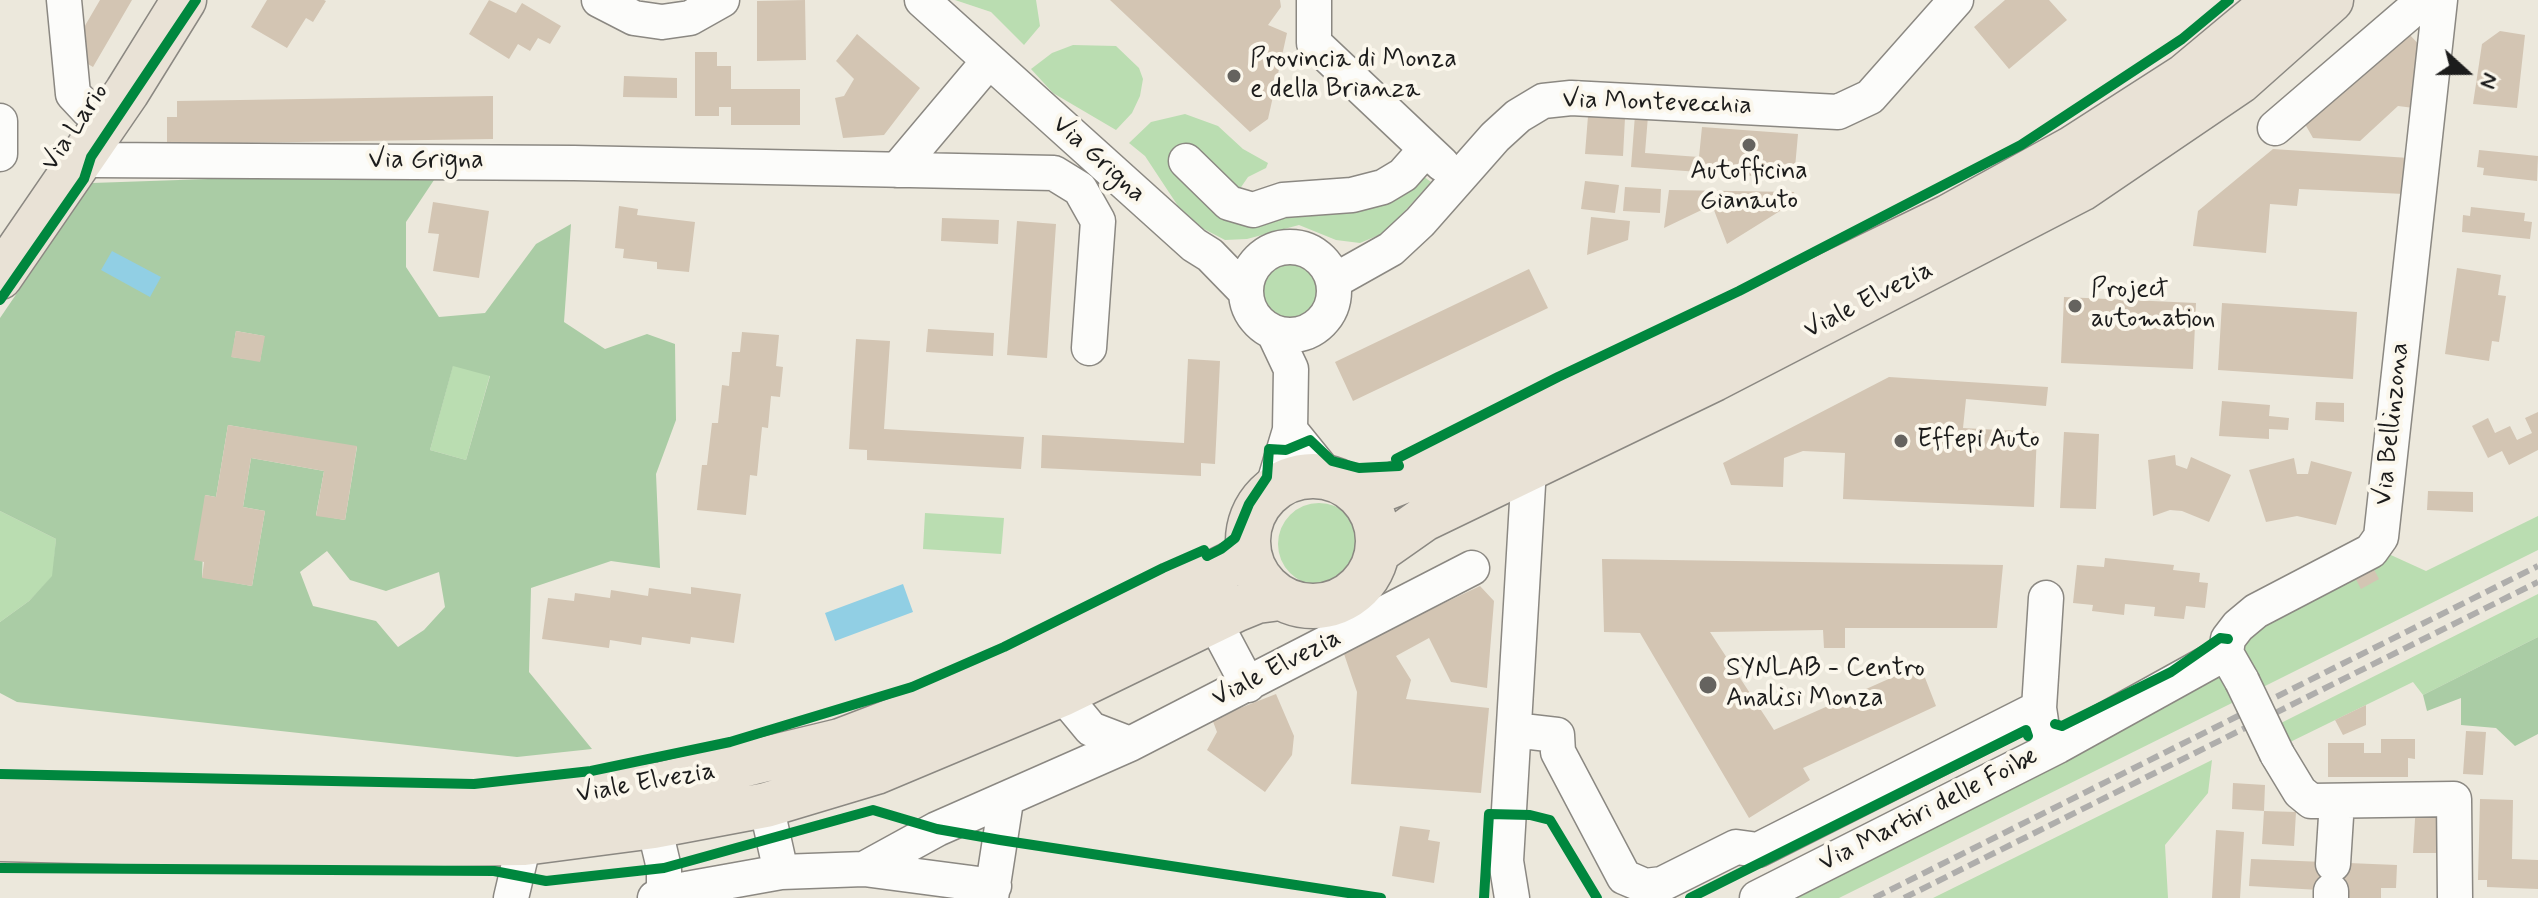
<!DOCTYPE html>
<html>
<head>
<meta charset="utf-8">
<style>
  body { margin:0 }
  #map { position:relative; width:2538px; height:898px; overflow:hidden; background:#ece8dc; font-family:Mynerve,sans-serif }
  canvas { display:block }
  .north { position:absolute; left:2426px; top:32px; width:80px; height:80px; -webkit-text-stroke:6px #fbf7ec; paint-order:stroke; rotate:111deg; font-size:22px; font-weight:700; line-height:32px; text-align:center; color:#1c1c1c }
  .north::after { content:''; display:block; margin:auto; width:28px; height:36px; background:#1c1c1c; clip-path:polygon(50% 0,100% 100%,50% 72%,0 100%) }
</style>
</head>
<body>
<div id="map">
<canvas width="2538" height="898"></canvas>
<div class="north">N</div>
</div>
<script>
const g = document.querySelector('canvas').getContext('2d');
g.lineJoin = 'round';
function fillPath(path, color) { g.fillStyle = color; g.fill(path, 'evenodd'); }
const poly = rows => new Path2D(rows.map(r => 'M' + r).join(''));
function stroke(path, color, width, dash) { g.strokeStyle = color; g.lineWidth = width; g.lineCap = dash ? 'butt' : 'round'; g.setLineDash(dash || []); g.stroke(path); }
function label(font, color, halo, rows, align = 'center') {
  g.font = font + ' Mynerve,sans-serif'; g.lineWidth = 8; g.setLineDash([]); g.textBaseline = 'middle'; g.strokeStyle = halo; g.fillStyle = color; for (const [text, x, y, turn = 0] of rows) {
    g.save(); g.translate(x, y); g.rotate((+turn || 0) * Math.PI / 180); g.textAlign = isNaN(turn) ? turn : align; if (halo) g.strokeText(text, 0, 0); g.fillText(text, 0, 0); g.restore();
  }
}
const green = poly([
  [955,0,1036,0,1040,26,1024,45,991,12],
  [1073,45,1116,46,1139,68,1143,79,1140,96,1132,113,1116,130,1053,93,1031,69,1052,53],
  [1185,114,1218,126,1243,149,1268,163,1266,168,1248,177,1237,193,1233,220,1423,176,1431,182,1386,232,1360,243,1336,240,1299,225,1247,239,1225,240,1202,228,1178,206,1145,156,1129,143,1151,122],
  '1263 292a27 27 0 1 1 54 0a27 27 0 1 1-54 0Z',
  [453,365,490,375,466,460,430,450],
  '1278 544a41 41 0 1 1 82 0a41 41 0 1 1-82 0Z',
  [0,511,56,539,53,576,29,601,0,622],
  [925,513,1004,518,1001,554,923,549],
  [2538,516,2538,550,2255,691,2236,644,2350,568,2378,579,2368,558,2382,551,2426,571],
  [2538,594,2538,637,2423,695,2413,682,2284,745,2273,727],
  [2221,674,2234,702,1839,898,1778,898],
  [2212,760,2208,793,2165,845,2168,898,1933,898]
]);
const forest = poly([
  [440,171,406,222,406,267,439,317,485,313,536,244,571,224,564,322,605,349,647,334,675,344,676,420,656,474,660,568,611,561,531,588,529,672,592,749,517,757,17,702,0,693,0,622,29,601,52,576,56,539,0,511,0,318,92,183],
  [236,331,264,336,260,361,232,357],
  [453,366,490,376,466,460,430,450],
  [228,425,357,447,345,520,316,515,324,471,251,458,243,507,265,511,252,586,202,577,205,495,216,497],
  [327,551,350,580,386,591,439,572,445,607,424,630,398,647,376,621,313,606,300,572],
  [2538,637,2538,734,2515,746,2496,728,2461,725,2461,698,2427,711,2423,695]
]);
const water = poly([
  [112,251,161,277,150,297,101,270],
  [903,584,913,612,835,641,825,613]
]);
const building = poly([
  [100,0,132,0,93,67,69,53],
  [267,0,324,0,326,1,313,22,306,18,287,48,251,27],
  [489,0,516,13,522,3,561,26,550,44,538,38,530,51,518,44,509,59,469,34],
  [805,0,806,60,757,61,757,1],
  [1110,0,1280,0,1281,7,1268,25,1287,33,1268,119,1250,132],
  [2005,0,2049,0,2067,20,2009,69,1974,27],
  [2500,31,2525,35,2517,108,2473,104,2482,44],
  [857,34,920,88,884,135,843,138,835,98,844,96,854,79,836,61],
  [2409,34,2424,50,2414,108,2398,106,2360,141,2313,138,2305,124],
  [695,52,717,52,717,66,731,66,731,89,800,89,800,125,731,125,731,107,719,107,719,116,695,116],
  [624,76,677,78,677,98,623,97],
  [493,96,493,139,167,144,167,117,177,117,177,101],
  [1635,115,1648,116,1645,153,1699,157,1702,127,1798,134,1794,179,1631,167],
  [1588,116,1625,118,1623,156,1585,154],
  [2273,149,2409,158,2404,194,2299,189,2297,206,2270,204,2266,253,2193,246,2198,211],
  [2479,150,2538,156,2537,181,2483,175,2484,168,2477,167],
  [1585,181,1619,185,1615,213,1581,209],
  [1625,187,1661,189,1660,213,1623,211],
  [1669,190,1794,192,1796,201,1727,244,1712,205,1664,228],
  [433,202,489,211,479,278,433,271,439,234,428,233],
  [619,206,638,209,637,215,695,222,689,272,657,269,657,262,623,258,624,249,615,248],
  [2471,207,2525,213,2524,221,2532,222,2530,239,2462,232,2463,215,2470,216],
  [1591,217,1630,221,1628,240,1587,255],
  [942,218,999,220,998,244,941,241],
  [1017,221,1056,224,1047,358,1007,355],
  [2457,268,2501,275,2498,295,2506,296,2499,342,2492,341,2489,361,2445,354],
  [1529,269,1548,308,1353,401,1335,362],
  [2064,297,2196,303,2193,369,2061,363],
  [2222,303,2357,312,2353,379,2218,370],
  [928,329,994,333,993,356,926,352],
  [236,331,265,336,260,362,231,357],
  [742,332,779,335,776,366,783,367,780,397,771,396,768,428,762,427,757,476,750,475,746,515,697,510,702,465,707,465,712,423,718,423,722,385,729,386,732,352,740,352],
  [856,339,890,341,884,429,1024,437,1021,469,867,460,867,450,849,449],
  [1188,359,1220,361,1215,464,1201,463,1201,476,1041,468,1042,435,1184,443],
  [1889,377,2048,387,2046,406,1966,399,1963,428,2037,432,2034,507,1843,499,1845,453,1803,451,1784,458,1783,487,1731,485,1723,463],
  [2222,401,2270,405,2269,416,2289,418,2288,430,2269,429,2269,439,2219,436],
  [2316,402,2344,403,2344,422,2315,420],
  [2538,412,2538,450,2509,465,2502,451,2488,458,2472,426,2488,418,2495,433,2510,426,2517,440,2532,433,2525,418],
  [228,425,357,446,345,520,316,516,324,471,251,458,243,507,265,511,252,586,202,578,204,562,194,560,205,495,216,497],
  [2064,432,2099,434,2096,509,2060,508],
  [2175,455,2176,465,2187,469,2191,457,2231,475,2209,522,2182,511,2170,510,2153,516,2148,460],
  [2294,458,2297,474,2308,474,2311,461,2352,472,2336,525,2297,516,2266,522,2249,470],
  [2428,491,2473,492,2473,512,2427,510],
  [2105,558,2174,565,2173,570,2200,573,2199,582,2208,583,2205,608,2186,606,2184,619,2154,616,2155,607,2125,604,2124,615,2092,611,2093,605,2073,603,2077,565,2104,567],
  [2368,558,2379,579,2361,589,2350,568],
  [1602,559,2003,565,1997,628,1845,628,1845,648,1824,648,1823,630,1710,632,1774,730,1920,665,1936,706,1803,768,1810,780,1749,818,1640,633,1604,632],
  [1480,586,1494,601,1487,688,1451,682,1429,638,1396,656,1411,680,1406,699,1489,708,1481,793,1351,784,1357,692,1343,651],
  [691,587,741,594,734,643,691,637,690,644,642,637,641,645,610,640,609,648,542,639,548,598,574,601,575,593,610,598,611,590,648,596,649,588,691,594],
  [1276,694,1294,736,1292,755,1265,792,1207,750,1217,732,1212,719],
  [2366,705,2366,725,2343,735,2335,720],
  [2466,731,2486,732,2483,775,2463,774],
  [2381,739,2415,739,2415,759,2408,758,2408,777,2328,777,2328,743,2364,743,2364,753,2381,753],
  [2233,783,2265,785,2264,811,2232,809],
  [2480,799,2513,800,2512,859,2538,860,2538,889,2487,887,2487,880,2478,880],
  [2416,803,2440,804,2437,853,2413,853],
  [2264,811,2296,812,2294,846,2262,844],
  [1400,826,1430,830,1428,840,1440,842,1434,883,1392,876],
  [2216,830,2244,832,2240,898,2212,898],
  [2251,859,2397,865,2396,888,2381,888,2381,898,2336,898,2337,891,2249,886]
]);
const minor = poly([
  [64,0,73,94,88,110],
  [599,0,634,18,662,22,690,18,722,0],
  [922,0,1194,245,1210,255,1246,292],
  [1314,0,1314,43,1442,164],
  [0,121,0,154],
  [2275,128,2424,0],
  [85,154,95,160,574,163,1054,173,1080,189,1098,221,1089,348],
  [1186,161,1229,203,1253,210,1283,200,1352,195,1383,187,1403,175,1426,149],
  [897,170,988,62],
  '1246 291a44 44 0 1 1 88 0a44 44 0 1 1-88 0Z',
  [1334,281,1391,249,1420,222,1495,137,1518,116,1543,101,1571,98,1838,112,1870,97,1956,0],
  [1290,430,1328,477],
  [1272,490,1290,430,1291,369,1274,333],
  [1213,619,1248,685],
  [2242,681,2226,653,2228,639,2238,626,2256,611,2371,551,2381,537,2440,0],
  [1062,694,1091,729,1130,744],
  [2042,728,2039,708,2046,598],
  [1514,730,1557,735,1558,752,1624,877,1645,886,1662,884,1736,847,1758,850,2039,708],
  [2277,754,2300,792,2311,801,2454,799,2455,898],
  [766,805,781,872],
  [654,826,664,868,664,893],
  [2333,864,2337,801],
  [864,869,937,829,1130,744,1472,568],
  [511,898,524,843],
  [655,898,664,893,781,872,864,869,994,886],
  [991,898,1006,801],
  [1512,898,1506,861,1529,468],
  [1757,898,2058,746,2226,653],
  [2331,898,2331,891]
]);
const major = poly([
  [0,277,127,92,184,0],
  '1248 541a65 65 0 1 1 130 0a65 65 0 1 1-130 0Z',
  [1362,497,1406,480,1948,217,2073,148,2185,76,2276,0],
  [1377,552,1424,519,1714,379,2081,189,2240,81,2331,0],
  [0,800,510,806,663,784,840,741,937,704,1024,666,1249,555],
  [0,839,284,846,524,843,654,826,766,805,876,772,1062,694,1235,610,1257,601,1280,598]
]);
const rail = poly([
  [1874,898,2538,566],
  [1904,898,2538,582]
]);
const minorBridge = poly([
  [2242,681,2277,754]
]);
const cycleway = poly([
  [0,300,84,179,91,157,196,0],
  [2055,724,2062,726,2171,672,2220,638,2228,639],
  [0,774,474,784,591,771,730,742,912,687,1004,647,1163,568,1204,550,1207,556,1221,549,1235,538,1249,504,1267,477,1269,449,1286,450,1310,440,1332,461,1359,468,1399,466,1396,459,1558,377,1739,291,2021,145,2182,39,2229,0],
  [0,868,494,871,546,881,664,868,873,810,937,829,1000,840,1381,898],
  [1484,898,1489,814,1530,815,1550,820,1597,898],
  [1690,898,2026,730,2028,736]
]);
const markers = [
  [1234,76,8,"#65635f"],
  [1749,145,8,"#65635f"],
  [2075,306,8,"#65635f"],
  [1901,441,8,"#65635f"],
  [1708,685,10,"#65635f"]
];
const poiNames = [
  ["Provincia di Monza",1250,61],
  ["e della Brianza",1250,91],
  ["Autofficina",1749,173,"center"],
  ["Gianauto",1749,203,"center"],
  ["Project",2091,291],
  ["automation",2091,321],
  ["Effepi Auto",1917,441],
  ["SYNLAB - Centro",1726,670],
  ["Analisi Monza",1726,700]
];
const streetNames = [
  ["Via Montevecchia",1657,104,2],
  ["Via Lario",76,128,-56],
  ["Via Grigna",1098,160,42],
  ["Via Grigna",426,162],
  ["Viale Elvezia",1869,301,-27],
  ["Via Bellinzona",2393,424,-84],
  ["Viale Elvezia",1277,669,-27],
  ["Viale Elvezia",646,784,-10],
  ["Via Martiri delle Foibe",1929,811,-27]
];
fillPath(green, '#baddb1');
fillPath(forest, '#aacca5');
fillPath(water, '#91cfe4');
fillPath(building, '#d3c5b3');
stroke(minor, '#8b8882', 37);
stroke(major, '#8b8882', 47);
stroke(minor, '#fcfcfa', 34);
stroke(major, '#e9e2d6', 44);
stroke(rail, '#afaeac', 6, [12, 6]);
stroke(minorBridge, '#8b8882', 37, []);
stroke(minorBridge, '#fcfcfa', 34);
stroke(cycleway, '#00873e', 10);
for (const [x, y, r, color] of markers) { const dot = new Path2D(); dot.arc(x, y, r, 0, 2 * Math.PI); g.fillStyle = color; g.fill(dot); stroke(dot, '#fbf7ec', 3); }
label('26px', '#1c1c1c', '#fbf7ec', poiNames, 'left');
label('26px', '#1c1c1c', '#fbf7ec', streetNames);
</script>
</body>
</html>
